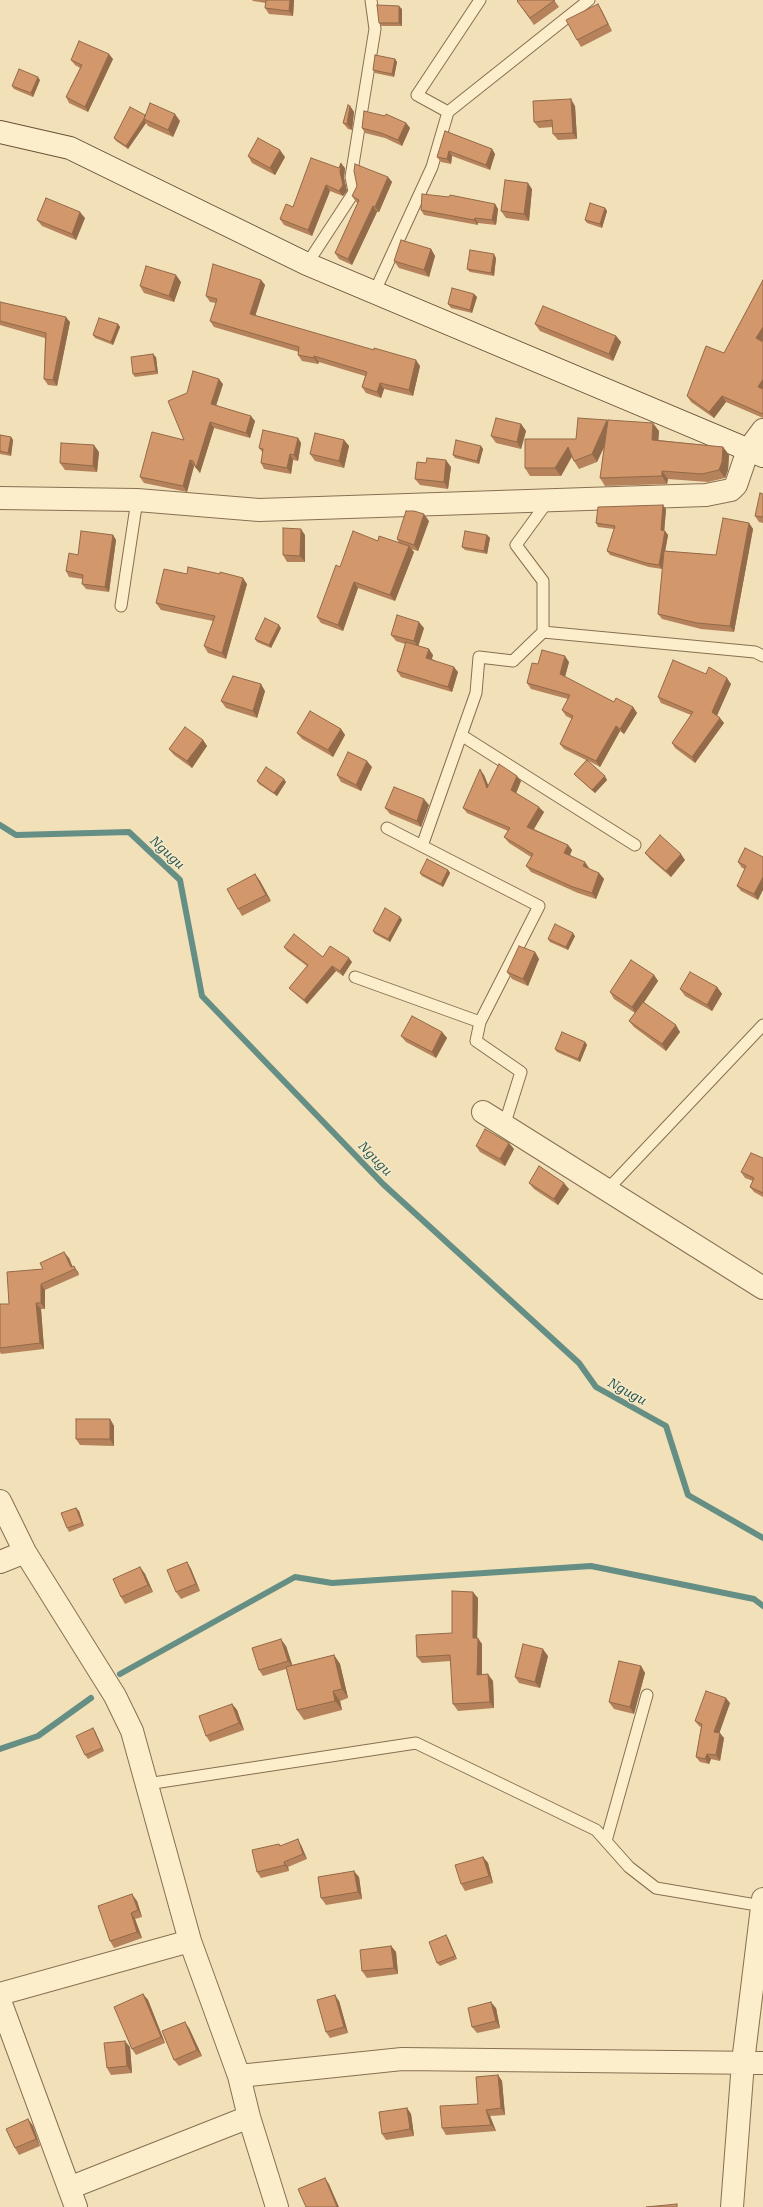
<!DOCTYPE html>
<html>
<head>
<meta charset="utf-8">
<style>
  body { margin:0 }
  canvas { display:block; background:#f1e0b8 }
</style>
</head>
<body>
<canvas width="763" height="2207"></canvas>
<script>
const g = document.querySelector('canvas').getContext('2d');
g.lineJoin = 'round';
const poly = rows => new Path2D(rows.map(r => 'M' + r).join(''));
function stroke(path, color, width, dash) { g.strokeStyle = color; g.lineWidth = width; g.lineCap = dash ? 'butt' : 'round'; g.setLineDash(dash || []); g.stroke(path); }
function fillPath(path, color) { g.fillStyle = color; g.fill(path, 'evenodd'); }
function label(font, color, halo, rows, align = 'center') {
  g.font = font + ' "Roboto Serif",serif'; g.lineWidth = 3; g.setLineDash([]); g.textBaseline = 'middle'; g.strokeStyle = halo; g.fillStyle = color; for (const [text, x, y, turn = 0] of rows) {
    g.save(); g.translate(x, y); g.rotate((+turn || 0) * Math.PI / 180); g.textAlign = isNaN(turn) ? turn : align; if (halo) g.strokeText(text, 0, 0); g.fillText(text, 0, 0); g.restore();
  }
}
const stream = poly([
  [0,825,16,835,129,832,180,880,202,996,383,1184,579,1363,596,1387,666,1426,688,1495,763,1538],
  [120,1674,295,1577,332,1583,591,1566,754,1599,763,1606],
  [0,1749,38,1736,91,1698]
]);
const service = poly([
  [448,112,589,0],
  [307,264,354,192,351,177,375,29,371,0],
  [375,291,432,167,448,112,417,95,480,0],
  [121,606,137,500],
  [543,632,755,652,763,656],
  [461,735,635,845],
  [387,828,539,906,480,1022],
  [422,846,476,693,479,657,513,661,543,632,543,581,516,545,548,501],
  [355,977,480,1022,476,1041,521,1072,504,1126],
  [607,1190,763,1025],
  [147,1784,416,1743,596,1830,629,1867,656,1888,763,1906],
  [606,1841,647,1695]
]);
const minor = poly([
  [0,498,137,500,259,510,706,495,731,490,736,485,748,450,763,430],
  [483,1112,763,1288],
  [0,1501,25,1552,115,1696,132,1731,190,1941,239,2076,249,2117,277,2207],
  [0,1562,25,1552],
  [0,1994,190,1941],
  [0,2001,76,2207],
  [239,2076,402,2059,763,2063],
  [69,2188,249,2117],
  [732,2207,743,2062,763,1899]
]);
const secondary = poly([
  [0,132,70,148,307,264,763,456]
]);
const wall = poly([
  [252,0,294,0,293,16,269,14,265,8,266,3,253,1],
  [554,0,559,7,534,25,517,1],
  [598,4,602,11,612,31,581,47,577,40],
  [402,9,402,26,382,26,379,23],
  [113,59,88,112,69,103,66,97,80,68,75,65,71,60],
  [395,59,397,62,394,77,375,73,373,70],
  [40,80,33,97,14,89,12,86],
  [350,106,354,112,352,130,348,129,343,123],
  [575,106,577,139,558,140,553,134,553,127,539,128,534,122],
  [145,115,180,121,173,137,148,126,146,123,128,149,116,141,114,138],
  [406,123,410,128,402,146,385,138,365,133,362,128],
  [445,131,492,149,495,154,490,170,452,156,451,164,441,162,437,157],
  [248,156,285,157,275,175,252,163],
  [339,168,345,168,344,178,347,191,343,196,330,191,312,236,284,225,280,219,293,207],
  [388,177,392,182,379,212,377,212,352,265,339,259,335,253,358,203,356,202,352,196],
  [532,189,529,221,506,218,501,211],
  [495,204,498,209,496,225,478,223,478,225,424,215,421,210],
  [605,208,607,211,602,228,587,223,585,220],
  [85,218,76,240,42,226,37,220],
  [431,249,435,256,429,277,399,268,394,261],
  [496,258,494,276,470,272,467,269],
  [261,280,265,285,255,315,420,366,413,396,384,389,381,398,366,393,362,387,365,376,319,362,318,364,302,361,298,355,299,352,214,327,210,321,216,303,210,302,206,296],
  [763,280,763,340,762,342,763,342,763,418,726,402,714,418,691,402,687,396,724,353],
  [181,282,174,302,144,293,140,286],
  [474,294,477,297,472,313,451,308,448,304],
  [0,302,70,322,57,386,48,385,44,379,45,338,0,325],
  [118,324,120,327,113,345,95,338,93,335],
  [535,324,616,336,621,342,613,361,540,331],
  [156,357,158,374,135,377,133,374],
  [223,384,216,405,255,421,250,438,214,428,200,473,195,466,194,466,187,492,144,483,140,477,184,440],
  [521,424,526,431,521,449,496,443,491,436],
  [659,431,658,440,723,447,729,455,728,470,725,478,708,482,668,479,667,484,605,486,600,478,604,447,597,462,579,469,574,461,572,457,561,476,530,476,525,468,576,439],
  [0,435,11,437,13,440,11,456,0,454],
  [298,438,301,443,298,461,293,460,291,474,264,469,261,463,263,453,259,448],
  [344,440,349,446,344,468,315,461,310,454],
  [481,446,483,449,479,464,455,458,453,455],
  [99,452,97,472,65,470,60,463],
  [451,467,448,489,420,485,415,479],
  [763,494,763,523,759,522,755,516],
  [666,509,664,531,668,535,665,551,716,555,749,523,753,529,734,632,701,629,662,619,658,614,663,560,662,569,649,567,610,555,607,551,614,529,598,527,596,523],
  [429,521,418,551,411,549,414,552,395,601,358,588,343,631,321,623,317,617,340,567,378,541,399,543,397,539],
  [113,535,116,540,109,592,86,589,82,584,83,579,69,577,66,571,78,555],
  [305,535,305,562,287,562,283,555],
  [487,535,490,538,487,554,465,550,462,547],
  [187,574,247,584,226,659,208,653,204,646,213,621,161,610,156,603],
  [281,628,271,648,257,642,255,639],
  [424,628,418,646,433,655,432,659,458,672,452,692,401,677,397,671,405,644,396,641,391,635],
  [569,662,565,677,614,702,633,707,637,713,624,734,620,731,600,767,587,760,607,780,595,793,577,777,574,774,586,760,564,749,560,744,572,719,566,716,562,710,568,699,531,689,527,683,538,664],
  [706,674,731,684,717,715,724,723,695,763,675,748,672,743,691,715,661,703,658,697],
  [265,691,257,718,226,708,221,701],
  [341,729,345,735,333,757,302,739,297,733],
  [203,740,207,746,192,768,174,755,169,749],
  [372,767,361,791,341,782,337,775],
  [484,775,488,786,521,781,516,793,544,812,534,829,568,845,572,850,570,855,589,868,589,869,599,873,604,879,596,899,578,893,531,872,526,866,531,857,509,843,504,837,508,831,467,813,463,808],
  [257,781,286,782,277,796,259,784],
  [429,805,421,827,390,814,385,808],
  [745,848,758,900,741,891,737,886,745,869,742,868,738,862],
  [645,853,685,860,671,877,650,859],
  [448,870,450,873,443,887,422,876,420,873],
  [255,874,260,881,271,901,242,916,238,909],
  [400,917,402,920,390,942,375,934,373,931],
  [575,936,568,950,550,942,548,939],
  [284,947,323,957,352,962,343,976,336,971,307,1004,293,992,289,988,307,966,287,951],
  [535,952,539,959,528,986,512,979,507,972],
  [654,975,658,981,644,1002,680,1032,666,1051,634,1027,629,1021,635,1013,614,999,610,992],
  [717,987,722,994,712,1011,685,996,680,989],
  [442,1032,447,1038,436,1058,406,1042,401,1036],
  [585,1042,587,1045,580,1062,557,1052,555,1049],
  [476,1146,514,1149,505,1166,480,1152],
  [763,1158,763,1197,754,1192,750,1187,753,1181,745,1178,741,1172],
  [529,1183,569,1189,558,1205,534,1189],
  [69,1258,72,1266,78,1272,79,1275,45,1290,45,1309,41,1309,44,1349,1,1354,0,1352,0,1304,9,1304,43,1269],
  [110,1419,114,1426,114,1446,80,1445,76,1439],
  [76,1508,79,1511,84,1526,69,1532,67,1528],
  [187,1562,191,1569,200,1591,181,1599,176,1592],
  [140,1567,145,1574,153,1592,125,1604,121,1597],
  [478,1598,477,1638,482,1644,482,1675,493,1681,494,1708,458,1711,453,1704,451,1661,422,1663,417,1657,452,1633],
  [286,1646,292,1665,334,1655,340,1664,348,1698,340,1701,342,1710,304,1720,297,1710,286,1669,263,1676,259,1670],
  [548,1656,540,1688,519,1683,515,1677],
  [641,1666,645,1673,634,1714,614,1709,609,1702],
  [730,1703,719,1733,724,1738,720,1761,711,1759,709,1764,700,1762,696,1757,701,1727,699,1726,695,1721],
  [232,1704,237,1710,244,1730,210,1742,206,1736],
  [95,1731,104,1751,88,1759,85,1755],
  [279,1844,281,1846,301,1845,307,1859,288,1867,289,1871,261,1878,257,1872],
  [483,1857,488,1863,493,1883,465,1891,461,1884],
  [359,1877,362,1899,326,1905,321,1898],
  [137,1901,142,1917,135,1919,142,1938,114,1948,110,1941],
  [448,1938,457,1959,440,1966,437,1963],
  [391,1946,396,1952,398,1974,367,1978,362,1971],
  [143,1994,148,2000,165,2043,136,2055,132,2049],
  [339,2001,348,2033,330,2038,326,2032],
  [496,2008,500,2028,477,2033,472,2027],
  [189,2028,202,2056,179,2066,174,2060],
  [130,2047,132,2073,111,2075,107,2068],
  [498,2075,502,2081,505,2115,490,2116,496,2131,446,2135,442,2128,478,2104],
  [407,2108,411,2114,414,2136,386,2140,382,2134],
  [28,2119,33,2126,40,2146,19,2155,15,2148]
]);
const shadedWall = poly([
  [290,0,294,0,293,16,289,11],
  [598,4,602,11,612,31,608,24],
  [399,6,402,9,402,26,399,23],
  [109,54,113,59,88,112,85,107],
  [395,59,397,62,394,77,392,74],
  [38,77,40,80,33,97,31,93],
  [571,99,575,106,577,139,573,133],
  [350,106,354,112,352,130,347,124],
  [175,114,180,121,173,137,168,130],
  [144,119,146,123,128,149,126,146],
  [406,123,410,128,402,146,398,140],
  [492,149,495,154,490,170,486,165],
  [280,150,285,157,275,175,270,168],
  [449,151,452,156,451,164,447,159],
  [341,163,345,168,344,178,347,191,343,196,339,191],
  [388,177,392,182,379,212,375,207],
  [528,183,532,189,529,221,524,214],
  [326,185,330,191,312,236,308,230],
  [495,204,498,209,496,225,492,220],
  [373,206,377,212,352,265,348,259],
  [605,208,607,211,602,228,600,224],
  [80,212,85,218,76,240,72,234],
  [475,218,478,223,478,225,474,220],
  [431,249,435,256,429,277,424,270],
  [494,254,496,258,494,276,491,273],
  [176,275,181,282,174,302,169,296],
  [261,280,265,285,254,320,250,314],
  [474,294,477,297,472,313,470,310],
  [66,317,70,322,57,386,53,380],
  [118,324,120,327,113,345,111,342],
  [763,327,763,340,761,345,756,338],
  [616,336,621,342,613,361,609,354],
  [153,354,156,357,158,374,156,371],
  [314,356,319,362,318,364,314,358],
  [416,360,420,366,413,396,409,390],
  [219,379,223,384,215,409,211,404],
  [763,379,763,392,758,387],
  [380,383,384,389,381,398,377,392],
  [722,396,726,402,714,418,709,412],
  [251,416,255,421,250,438,246,433],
  [607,420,613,428,597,462,592,454],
  [210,422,214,428,200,473,196,468],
  [653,423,659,431,658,448,652,440],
  [521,424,526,431,521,449,517,442],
  [11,437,13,440,11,456,8,453],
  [298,438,301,443,298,461,294,455],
  [344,440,349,446,344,468,339,461],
  [94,445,99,452,97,472,93,466],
  [481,446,483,449,479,464,477,461],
  [568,447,573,454,561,476,555,468],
  [723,447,729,455,728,470,725,478,719,470],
  [290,454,293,460,291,474,287,468],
  [190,460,194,466,187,492,183,486],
  [446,460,451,467,448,489,444,482],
  [662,471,668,479,667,484,662,476],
  [663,505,666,509,664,534,661,530],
  [424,514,429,521,418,551,414,545],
  [749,523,753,529,734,632,730,626],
  [301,529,305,535,305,562,300,556],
  [665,531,668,535,662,569,659,565],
  [113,535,116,540,109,592,105,587],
  [487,535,490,538,487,554,484,551],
  [409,546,414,552,395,601,390,595],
  [243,578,247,584,226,659,222,653],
  [354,582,358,588,343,631,338,625],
  [419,622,424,628,418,647,414,641],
  [279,625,281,628,271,648,269,645],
  [429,649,433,655,430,663,426,658],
  [565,656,569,662,564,680,560,674],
  [454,667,458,672,452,692,448,687],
  [727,678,731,684,716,718,712,712],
  [261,684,265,691,257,718,253,711],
  [633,707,637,713,624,734,620,729],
  [720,718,724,723,695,763,692,757],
  [616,726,620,731,600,767,596,761],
  [341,729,345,735,333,757,328,750],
  [203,740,207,746,192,768,187,761],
  [367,761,372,767,361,791,356,785],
  [480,769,484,775,492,794,487,788],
  [517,776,521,781,515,796,511,790],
  [605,776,607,780,595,793,592,790],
  [284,779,286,782,277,796,274,793],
  [424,799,429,805,421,827,417,821],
  [539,807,544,812,532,832,527,827],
  [568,845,572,850,568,859,564,853],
  [681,854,685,860,671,877,666,871],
  [585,862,589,868,587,872,583,866],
  [448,870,450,873,443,887,441,884],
  [599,873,604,879,596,899,592,893],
  [255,874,260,881,271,901,266,895],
  [763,877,763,890,758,900,754,894],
  [400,917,402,920,390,942,388,939],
  [573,933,575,936,568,950,566,947],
  [535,952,539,959,528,986,523,979],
  [349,958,352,962,343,976,340,971],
  [332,966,336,971,307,1004,304,1000],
  [654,975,658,981,636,1014,632,1007],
  [717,987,722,994,712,1011,707,1005],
  [676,1025,680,1032,666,1051,662,1044],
  [442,1032,447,1038,436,1058,432,1052],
  [585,1042,587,1045,580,1062,578,1059],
  [509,1143,514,1149,505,1166,500,1159],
  [564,1183,569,1189,558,1205,554,1199],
  [64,1252,69,1258,74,1270,71,1267],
  [74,1266,78,1272,79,1275,75,1269],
  [41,1284,45,1290,45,1309,41,1303],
  [36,1303,41,1309,44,1349,40,1343],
  [110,1419,114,1426,114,1446,110,1439],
  [76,1508,79,1511,84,1526,82,1523],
  [187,1562,191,1569,200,1591,196,1584],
  [140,1567,145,1574,153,1592,148,1585],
  [473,1592,478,1598,477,1644,473,1638],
  [478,1638,482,1644,482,1682,477,1675],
  [281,1639,286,1646,293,1667,288,1661],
  [543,1649,548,1656,540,1688,535,1682],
  [334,1655,340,1664,348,1698,342,1689],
  [641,1666,645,1673,634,1714,630,1707],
  [488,1674,493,1681,494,1708,490,1702],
  [333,1691,340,1701,342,1710,335,1701],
  [726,1698,730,1703,718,1737,714,1732],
  [232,1704,237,1710,244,1730,239,1723],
  [93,1728,95,1731,104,1751,102,1748],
  [720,1733,724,1738,720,1761,716,1755],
  [707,1754,711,1759,709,1764,705,1759],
  [298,1839,301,1845,307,1859,303,1854],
  [483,1857,488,1863,493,1883,489,1876],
  [284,1862,288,1867,289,1871,285,1865],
  [354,1871,359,1877,362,1899,358,1892],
  [132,1894,137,1901,142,1917,138,1910],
  [131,1913,135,1919,142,1938,137,1932],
  [446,1935,448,1938,457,1959,455,1956],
  [391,1946,396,1952,398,1974,394,1968],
  [143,1994,148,2000,165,2043,161,2037],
  [335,1995,339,2001,348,2033,344,2027],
  [491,2002,496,2008,500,2028,496,2021],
  [185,2022,189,2028,202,2056,197,2050],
  [125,2041,130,2047,132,2073,127,2066],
  [498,2075,502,2081,505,2115,501,2108],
  [407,2108,411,2114,414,2136,410,2129],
  [486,2110,490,2116,496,2131,491,2125],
  [28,2119,33,2126,40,2146,36,2139],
  [325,2178,329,2184,339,2207,337,2207]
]);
const building = poly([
  [266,0,290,0,289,11,265,8,266,0],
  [518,0,555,0,530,18,517,1,518,0],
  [598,4,608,24,577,40,566,20,598,4],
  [377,5,399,6,399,23,379,23,377,5],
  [79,41,109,54,85,107,66,97,82,65,71,60,79,41],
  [375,55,395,59,392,74,373,70,375,55],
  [19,69,38,77,31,93,12,86,19,69],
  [571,99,573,133,553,134,552,120,534,122,533,101,571,99],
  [150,103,175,114,168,130,144,119,150,103],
  [348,105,350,106,347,124,343,123,348,105],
  [130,107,145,115,144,119,126,146,114,138,130,107],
  [364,111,385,116,386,114,406,123,398,140,381,133,362,128,364,111],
  [445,131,492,149,486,165,449,151,447,159,437,157,445,131],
  [258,138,280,150,270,168,248,156,258,138],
  [311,158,339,168,341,163,340,172,343,185,339,191,326,185,308,230,280,219,286,204,293,207,311,158],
  [355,164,388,177,375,207,373,206,348,259,335,253,359,200,352,196,357,186,354,171,355,164],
  [505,180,528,183,524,214,501,211,505,180],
  [422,194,449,197,450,195,495,204,492,220,475,218,474,220,421,210,422,194],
  [46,198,80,212,72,234,37,220,46,198],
  [590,203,605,208,600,224,585,220,590,203],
  [401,240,431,249,424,270,394,261,401,240],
  [470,250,494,254,491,273,467,269,470,250],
  [213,264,261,280,250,314,374,350,374,348,416,360,409,390,380,383,377,392,362,387,367,372,314,356,314,358,298,355,299,347,210,321,217,299,206,296,213,264],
  [146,266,176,275,169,296,140,286,146,266],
  [763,280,763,327,756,338,763,342,763,379,758,387,763,389,763,414,722,396,709,412,687,396,706,346,724,353,763,280],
  [452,288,474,294,470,310,448,304,452,288],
  [0,302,66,317,53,380,44,379,46,333,0,321,0,302],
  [543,306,616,336,609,354,535,324,543,306],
  [99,318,118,324,111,342,93,335,99,318],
  [153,354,156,371,133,374,131,357,153,354],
  [193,371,219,379,211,404,251,416,246,433,210,422,196,468,193,461,190,460,183,486,140,477,152,432,184,440,168,401,187,393,193,371],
  [496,418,521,424,517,442,491,436,496,418],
  [578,418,607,420,592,454,574,461,568,447,555,468,525,468,525,439,576,439,578,418],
  [608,420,653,423,652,440,723,447,722,462,719,470,702,474,662,471,662,476,600,478,608,420],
  [263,430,298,438,294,455,290,454,287,468,261,463,263,449,259,448,263,430],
  [315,433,344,440,339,461,310,454,315,433],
  [0,435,11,437,8,453,0,451,0,435],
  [456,440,481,446,477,461,453,455,456,440],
  [61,443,94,445,93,466,60,463,61,443],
  [427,458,446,460,444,482,415,479,417,462,426,463,427,458],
  [760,493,763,494,763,517,755,516,760,493],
  [663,505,661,530,665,531,659,565,646,563,607,551,615,526,596,523,598,507,663,505],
  [406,511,414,511,424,514,414,545,397,539,406,511],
  [723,518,749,523,730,626,697,623,658,614,664,551,716,555,723,518],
  [283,528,301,529,300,556,283,555,283,528],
  [81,531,113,535,105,587,82,584,83,575,66,571,69,553,78,555,81,531],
  [353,531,378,541,379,536,409,546,390,595,354,582,338,625,317,617,336,565,340,567,353,531],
  [465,531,487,535,484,551,462,547,465,531],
  [188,567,220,574,220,572,243,578,222,653,204,646,215,616,156,603,164,569,187,574,188,567],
  [397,615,419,622,414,641,391,635,397,615],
  [265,618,279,625,269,645,255,639,265,618],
  [406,642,429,649,426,658,454,667,448,687,397,671,406,642],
  [542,650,565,656,560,674,614,702,616,698,633,707,620,729,616,726,596,761,560,744,573,716,562,710,570,695,527,683,532,663,538,664,542,650],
  [673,660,706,674,709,667,727,678,712,712,720,718,692,757,672,743,693,712,658,697,673,660],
  [233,676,261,684,253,711,221,701,233,676],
  [310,711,341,729,328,750,297,733,310,711],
  [185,727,203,740,187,761,169,749,185,727],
  [348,752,367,761,356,785,337,775,348,752],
  [587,760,605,776,592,790,574,774,587,760],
  [499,764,517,776,511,790,539,807,527,827,568,845,564,853,585,862,583,866,599,873,592,893,573,887,526,866,533,854,504,837,510,828,463,808,480,769,487,788,499,764],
  [266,767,284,779,274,793,257,781,266,767],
  [394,787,424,799,417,821,385,808,394,787],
  [660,835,681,854,666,871,645,853,660,835],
  [745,848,763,857,763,877,754,894,737,886,746,866,738,862,745,848],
  [427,859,448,870,441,884,420,873,427,859],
  [255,874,266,895,238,909,227,889,255,874],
  [385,908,400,917,388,939,373,931,385,908],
  [555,924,573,933,566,947,548,939,555,924],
  [294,934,323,957,330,946,349,958,340,971,332,966,304,1000,289,988,308,965,284,947,294,934],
  [519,946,535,952,523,979,507,972,519,946],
  [631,960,654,975,632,1007,610,992,631,960],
  [690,972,717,987,707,1005,680,989,690,972],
  [643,1002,676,1025,662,1044,629,1021,643,1002],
  [412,1016,442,1032,432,1052,401,1036,412,1016],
  [562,1032,585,1042,578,1059,555,1049,562,1032],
  [485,1129,509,1143,500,1159,476,1146,485,1129],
  [751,1153,763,1158,763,1193,750,1187,754,1178,741,1172,751,1153],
  [539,1166,564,1183,554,1199,529,1183,539,1166],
  [64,1252,71,1267,74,1266,75,1269,41,1284,41,1303,36,1303,40,1343,0,1348,0,1304,9,1304,7,1272,43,1269,40,1263,64,1252],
  [76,1419,110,1419,110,1439,76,1439,76,1419],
  [76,1508,82,1523,67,1528,61,1513,76,1508],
  [187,1562,196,1584,176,1592,167,1570,187,1562],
  [140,1567,148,1585,121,1597,113,1579,140,1567],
  [452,1591,473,1592,473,1638,478,1638,477,1675,488,1674,490,1702,453,1704,450,1655,417,1657,416,1635,452,1633,452,1591],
  [281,1639,288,1661,259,1670,252,1648,281,1639],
  [523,1644,543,1649,535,1682,515,1677,523,1644],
  [334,1655,342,1689,333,1691,335,1701,297,1710,286,1667,334,1655],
  [619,1661,641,1666,630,1707,609,1702,619,1661],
  [706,1691,726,1698,714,1732,720,1733,716,1755,707,1754,705,1759,696,1757,702,1724,695,1721,706,1691],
  [232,1704,239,1723,206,1736,199,1716,232,1704],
  [93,1728,102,1748,85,1755,76,1736,93,1728],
  [298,1839,303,1854,284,1862,285,1865,257,1872,252,1850,279,1844,280,1846,298,1839],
  [483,1857,489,1876,461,1884,455,1865,483,1857],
  [354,1871,358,1892,321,1898,318,1877,354,1871],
  [132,1894,138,1910,131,1913,137,1932,110,1941,98,1906,132,1894],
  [446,1935,455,1956,437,1963,429,1942,446,1935],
  [391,1946,394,1968,362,1971,360,1950,391,1946],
  [143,1994,161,2037,132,2049,114,2007,143,1994],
  [335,1995,344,2027,326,2032,317,2000,335,1995],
  [491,2002,496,2021,472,2027,468,2008,491,2002],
  [185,2022,197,2050,174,2060,162,2031,185,2022],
  [125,2041,127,2066,107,2068,104,2043,125,2041],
  [498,2075,501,2108,486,2110,491,2125,442,2128,440,2106,478,2104,476,2077,498,2075],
  [407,2108,410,2129,382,2134,379,2112,407,2108],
  [28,2119,36,2139,15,2148,6,2129,28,2119],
  [325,2178,337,2207,306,2207,298,2189,325,2178],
  [677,2204,677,2207,646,2207,677,2204]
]);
const waterNames = [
  ["Ngugu",167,853,43],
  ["Ngugu",375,1159,46],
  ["Ngugu",627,1392,29]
];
stroke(stream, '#658e84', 6);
stroke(service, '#886f52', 13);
stroke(minor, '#886f52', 24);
stroke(secondary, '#695036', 24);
stroke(service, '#fceecb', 11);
stroke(minor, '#fceecb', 22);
stroke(secondary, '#fceecb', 22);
fillPath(wall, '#b5825b');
fillPath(shadedWall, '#936a4a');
fillPath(building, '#d2976a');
stroke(building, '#936a4a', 1);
label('italic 13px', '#265654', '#f8eac8', waterNames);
</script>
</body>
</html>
